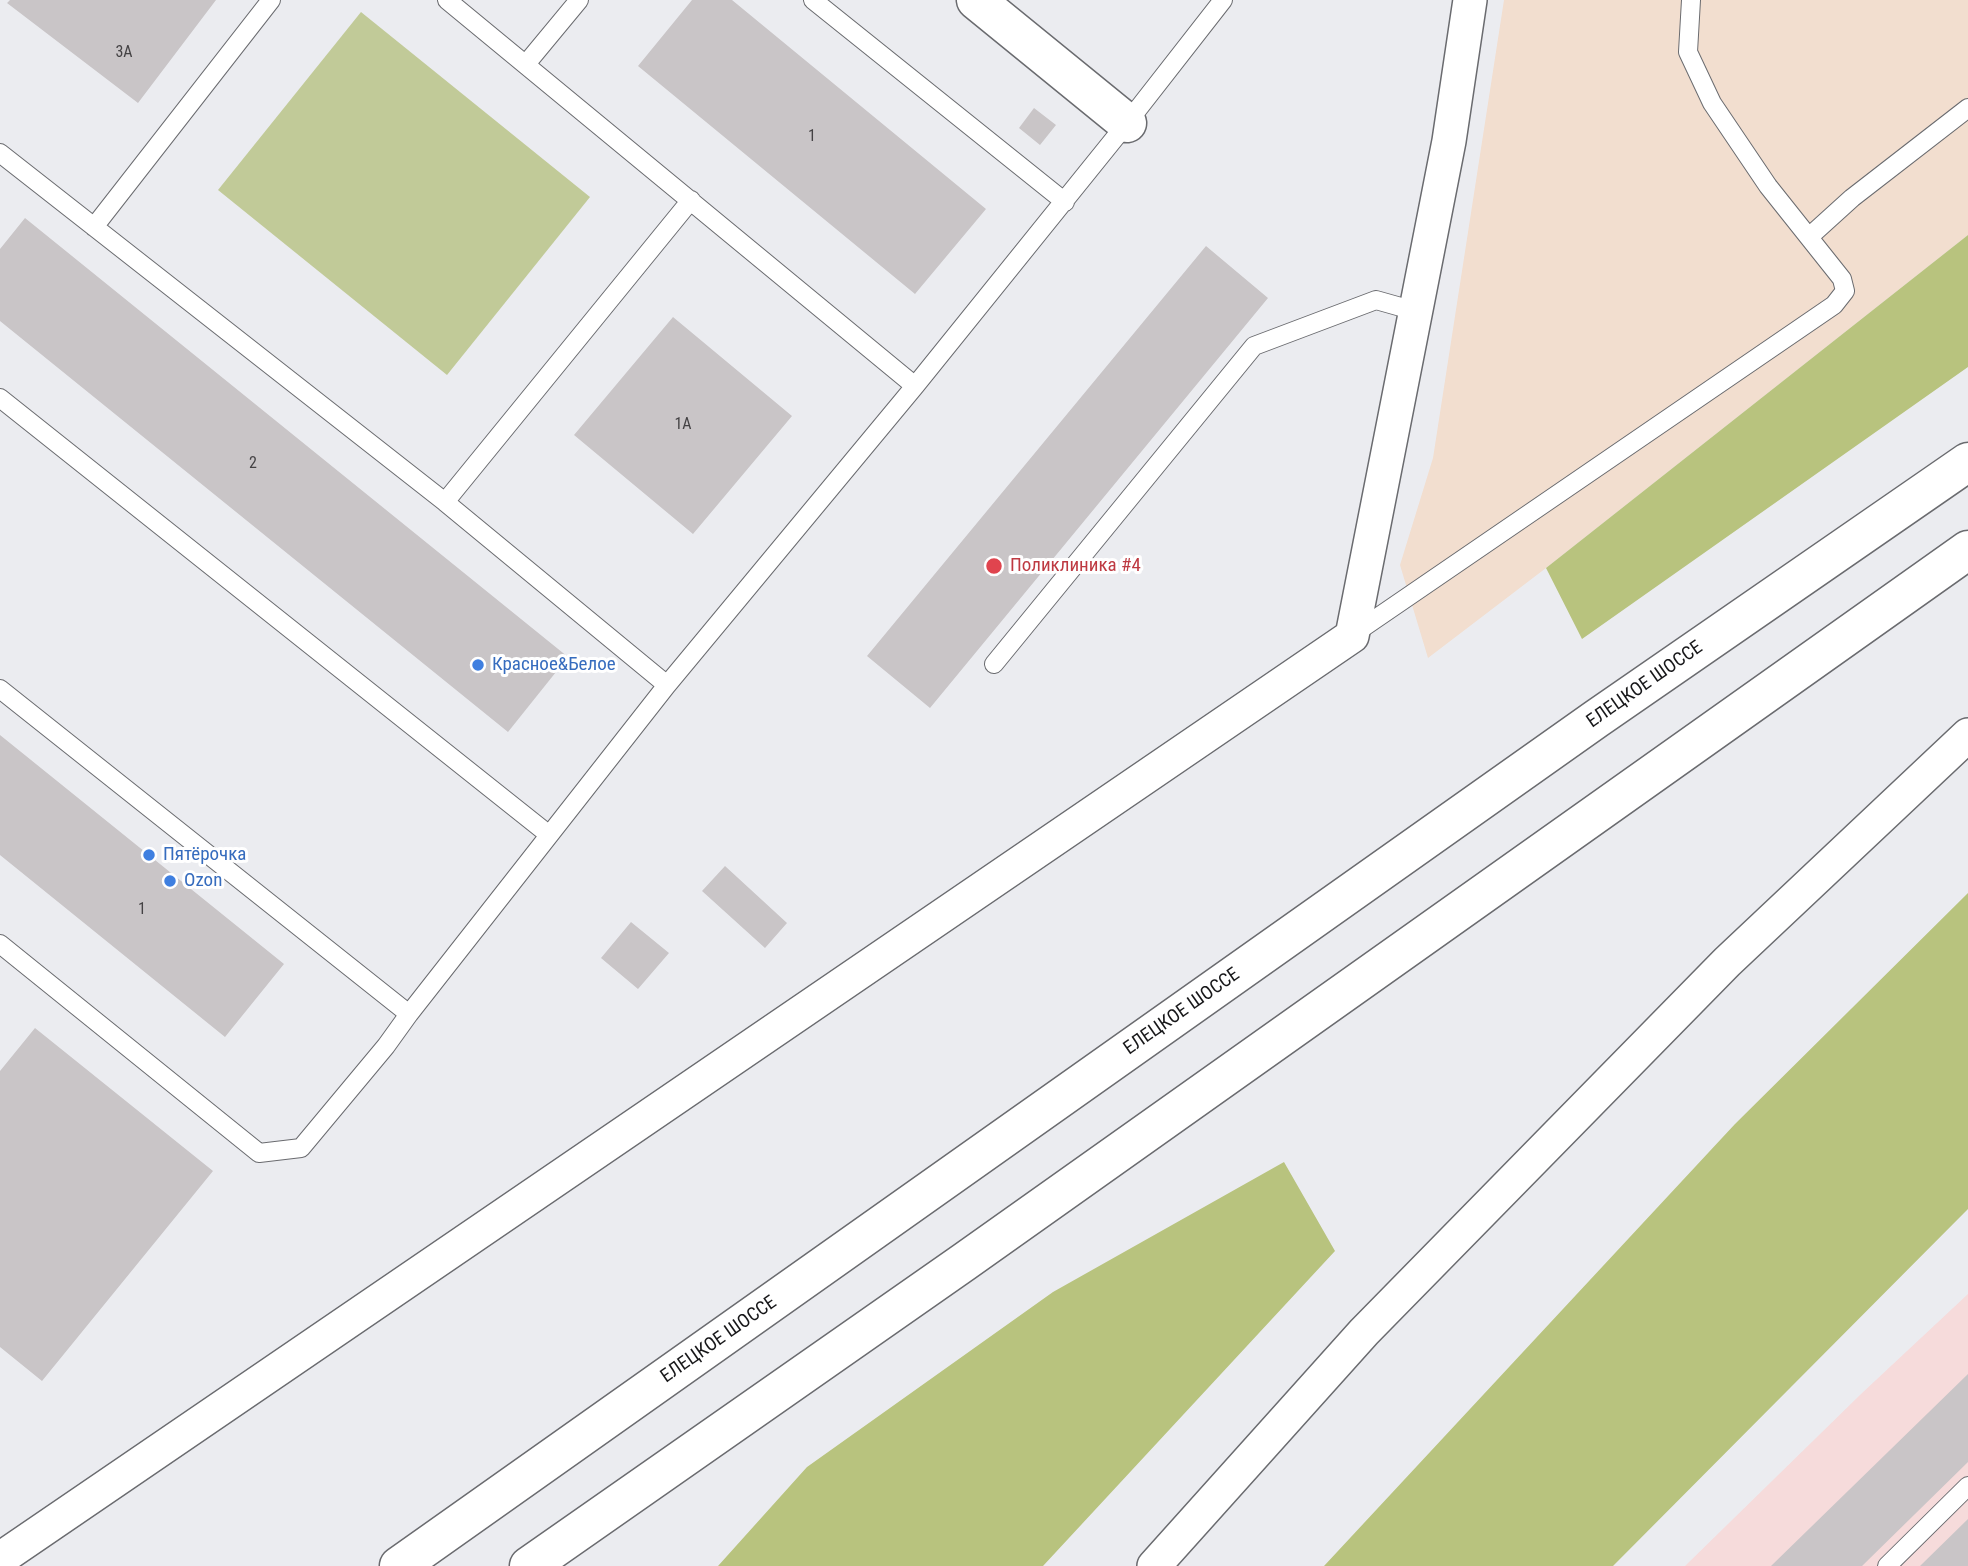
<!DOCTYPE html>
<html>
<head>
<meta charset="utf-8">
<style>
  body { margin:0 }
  canvas { display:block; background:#ebecf0 }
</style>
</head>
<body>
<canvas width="1968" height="1566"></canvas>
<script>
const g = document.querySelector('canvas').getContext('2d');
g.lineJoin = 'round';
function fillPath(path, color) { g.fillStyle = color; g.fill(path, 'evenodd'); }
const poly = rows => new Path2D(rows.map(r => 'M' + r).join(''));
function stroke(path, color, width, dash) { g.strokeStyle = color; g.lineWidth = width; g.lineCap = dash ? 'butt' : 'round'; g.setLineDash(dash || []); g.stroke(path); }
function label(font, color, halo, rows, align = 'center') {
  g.font = font + ' "Roboto Condensed",sans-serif'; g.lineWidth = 6; g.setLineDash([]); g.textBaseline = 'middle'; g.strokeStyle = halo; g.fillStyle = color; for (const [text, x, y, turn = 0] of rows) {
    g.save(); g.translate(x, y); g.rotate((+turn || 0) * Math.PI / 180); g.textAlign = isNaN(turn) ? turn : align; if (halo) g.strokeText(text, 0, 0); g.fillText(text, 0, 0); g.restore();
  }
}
const commercial = poly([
  [1504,0,1968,0,1968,235,1546,568,1428,658,1400,565,1433,458]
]);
const industrial = poly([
  [1968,1294,1968,1566,1685,1566,1861,1394]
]);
const green = poly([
  [361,12,590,197,447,375,218,190]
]);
const forest = poly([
  [1968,235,1968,367,1582,639,1546,568],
  [1968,893,1968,1209,1613,1566,1324,1566,1735,1124],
  [1284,1162,1335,1251,1043,1566,718,1566,807,1467,1053,1292]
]);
const building = poly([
  [10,0,216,0,138,103,7,3],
  [692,0,732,0,986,209,915,294,638,66],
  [1034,108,1056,125,1040,145,1019,128],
  [25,218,568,657,508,732,0,321,0,249],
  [1206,246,1268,298,930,708,867,656],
  [673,317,792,416,693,534,574,435],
  [0,735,284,964,225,1037,0,855],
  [725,866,787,923,765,948,702,891],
  [631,922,669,953,638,989,601,958],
  [35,1028,213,1171,42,1381,0,1347,0,1071],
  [1968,1374,1968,1462,1862,1566,1771,1566],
  [1968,1519,1968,1566,1920,1566]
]);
const lane = poly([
  [447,0,915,386],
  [813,0,1065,202],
  [526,64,579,0],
  [0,153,445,502,667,685],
  [94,227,271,0],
  [1809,237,1852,198,1968,108],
  [0,398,548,834],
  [445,502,691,200],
  [1352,635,1834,305,1845,291,1842,279,1768,186,1712,103,1688,52,1691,0],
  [994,664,1254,346,1376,300,1415,311],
  [0,689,409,1014,386,1046,301,1148,259,1153,0,944],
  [409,1014,667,685,915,386,1127,123,1223,0],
  [1887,1566,1968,1486]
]);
const street = poly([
  [0,1559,1352,636,1449,141,1470,0],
  [1154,1566,1364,1332,1727,962,1968,735]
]);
const secondary = poly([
  [976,0,1127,123]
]);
const primary = poly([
  [399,1566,1596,719,1968,462],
  [529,1566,964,1262,1968,550]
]);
const markers = [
  [994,566,9,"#e0444e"],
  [478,665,7,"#3f7fe0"],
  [149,855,7,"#3f7fe0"],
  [170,881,7,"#3f7fe0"]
];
const numberNames = [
  ["3А",124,53],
  ["1",812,137],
  ["1А",683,425],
  ["2",253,464],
  ["1",142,910]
];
const healthNames = [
  ["Поликлиника #4",1010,566]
];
const shopNames = [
  ["Красное&Белое",492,665],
  ["Пятёрочка",163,855],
  ["Ozon",184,881]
];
const streetNames = [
  ["ЕЛЕЦКОЕ ШОССЕ",1645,685,-35],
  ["ЕЛЕЦКОЕ ШОССЕ",1182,1012,-35],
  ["ЕЛЕЦКОЕ ШОССЕ",719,1340,-35]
];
fillPath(commercial, '#f2decf');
fillPath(industrial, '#f6dbdb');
fillPath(green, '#c1ca98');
fillPath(forest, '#b8c37e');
fillPath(building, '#c9c5c7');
stroke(lane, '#6a6b6f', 20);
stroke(street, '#6a6b6f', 36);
stroke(secondary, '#6a6b6f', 41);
stroke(primary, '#6a6b6f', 41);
stroke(lane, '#fff', 18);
stroke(street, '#fff', 33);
stroke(secondary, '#fff', 38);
stroke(primary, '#fff', 38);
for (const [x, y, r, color] of markers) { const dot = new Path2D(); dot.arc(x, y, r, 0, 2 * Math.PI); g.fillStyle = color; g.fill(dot); stroke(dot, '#fff', 2.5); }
label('16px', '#444244', null, numberNames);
label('19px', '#be3a42', '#fff', healthNames, 'left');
label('19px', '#366cbe', '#fff', shopNames, 'left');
label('19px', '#171719', '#fff', streetNames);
</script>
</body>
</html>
